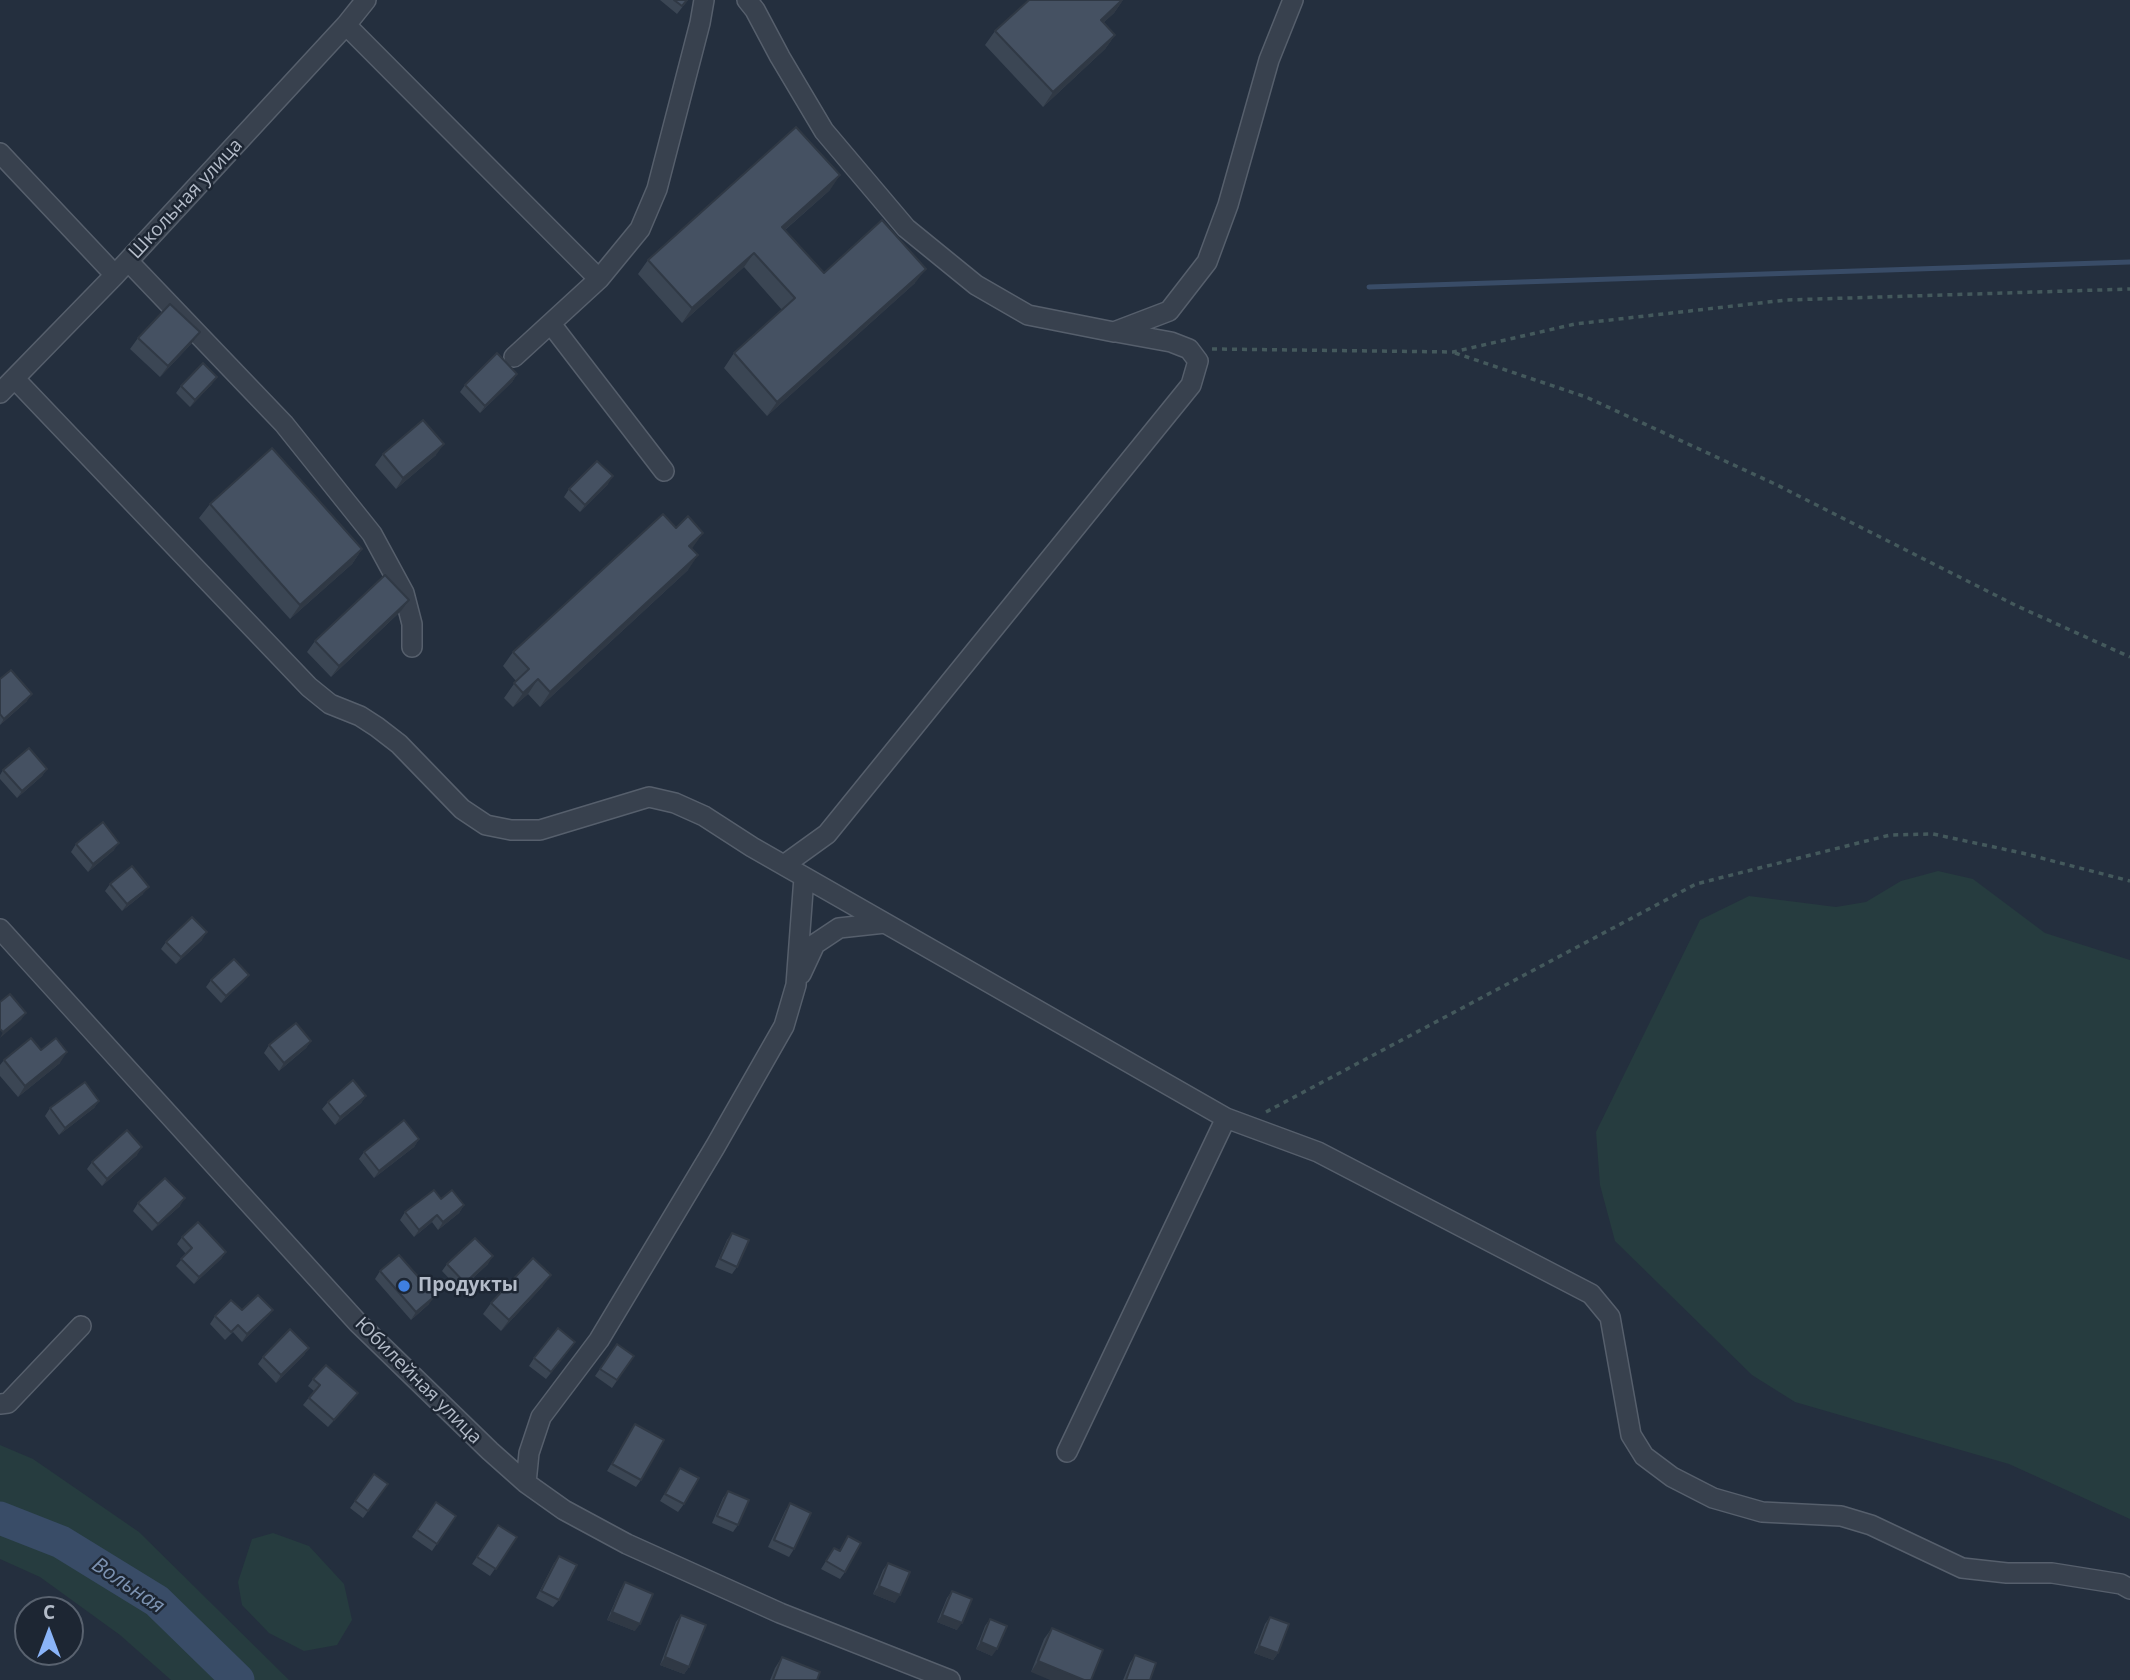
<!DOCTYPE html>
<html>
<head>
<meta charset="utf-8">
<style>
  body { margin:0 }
  #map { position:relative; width:2130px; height:1680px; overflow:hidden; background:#242f3e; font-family:"Open Sans",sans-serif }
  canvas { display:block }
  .north { position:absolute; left:14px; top:1596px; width:70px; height:70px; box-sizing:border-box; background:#1d2633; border:2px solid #59626f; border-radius:50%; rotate:0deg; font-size:19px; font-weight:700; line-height:28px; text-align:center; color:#b4bcc9 }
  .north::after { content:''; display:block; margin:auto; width:24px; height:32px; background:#8ab4f8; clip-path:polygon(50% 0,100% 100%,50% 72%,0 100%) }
</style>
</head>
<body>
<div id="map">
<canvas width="2130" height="1680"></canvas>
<div class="north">С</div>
</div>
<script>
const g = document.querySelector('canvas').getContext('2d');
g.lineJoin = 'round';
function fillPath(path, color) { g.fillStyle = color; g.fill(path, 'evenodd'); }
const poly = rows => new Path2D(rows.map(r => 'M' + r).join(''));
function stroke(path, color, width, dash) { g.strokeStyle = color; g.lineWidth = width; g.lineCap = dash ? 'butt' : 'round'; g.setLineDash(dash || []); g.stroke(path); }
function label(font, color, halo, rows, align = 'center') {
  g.font = font + ' "Open Sans",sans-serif'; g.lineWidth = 5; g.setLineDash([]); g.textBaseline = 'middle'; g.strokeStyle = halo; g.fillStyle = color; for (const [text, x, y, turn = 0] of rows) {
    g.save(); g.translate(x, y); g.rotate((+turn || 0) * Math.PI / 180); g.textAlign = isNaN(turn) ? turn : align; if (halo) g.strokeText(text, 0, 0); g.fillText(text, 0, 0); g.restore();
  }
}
const green = poly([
  [1938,871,1973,879,2045,933,2130,960,2130,1519,2009,1464,1795,1402,1752,1375,1615,1241,1600,1185,1596,1132,1700,920,1749,896,1836,907,1866,902,1901,881],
  [0,1445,33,1459,139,1532,289,1680,171,1680,120,1635,40,1577,0,1559],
  [273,1533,309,1546,344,1584,352,1620,337,1645,304,1651,269,1633,242,1605,238,1582,252,1539]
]);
const stream = poly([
  [1369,287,2130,262]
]);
const river = poly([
  [0,1518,61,1542,157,1601,238,1680]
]);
const path = poly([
  [1212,349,1453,352,1575,324,1786,300,2130,289],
  [1455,353,1586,397,1775,484,2017,606,2130,657],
  [1266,1112,1696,884,1890,835,1933,834,2022,853,2130,881]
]);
const minor = poly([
  [747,0,755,10,780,57,824,131,906,228,976,285,1028,315,1114,332,1169,311,1207,262,1228,205,1269,60,1293,0],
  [346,25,599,279],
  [0,153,115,275],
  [128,261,284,424,372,534,404,593,412,624,412,647],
  [551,324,664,471],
  [514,357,599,279,640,229,657,189,700,23,704,0],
  [15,379,309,687,330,704,360,716,377,727,399,744,462,809,486,825,511,830,540,830,649,797,675,803,704,816,752,847,1226,1118,1318,1152,1591,1294,1610,1317,1631,1435,1644,1456,1672,1477,1713,1498,1762,1512,1841,1516,1871,1525,1962,1568,2007,1573,2052,1573,2121,1584,2130,1589],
  [0,393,115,275,346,25,366,0],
  [784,865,827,834,1191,385,1198,361,1189,349,1171,342,1116,332],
  [0,929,358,1323,490,1451,526,1483,564,1510,627,1544,780,1613,950,1680],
  [801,974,815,944,839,928,885,923],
  [0,1404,8,1403,81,1326],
  [1067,1452,1226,1118],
  [526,1483,529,1453,541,1417,599,1340,715,1147,784,1026,796,985,804,877]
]);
const wall = poly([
  [660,0,688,0,677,14],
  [1123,0,1114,13,1103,23,1115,35,1105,49,1043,107,985,45,995,31],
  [830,190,785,230,824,273,915,283,767,416,724,368,734,353,782,310,744,267,682,323,638,274,648,260],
  [138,338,192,343,160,377,130,349],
  [517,374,512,382,480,413,460,392,465,385],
  [212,384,190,407,176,393,181,386],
  [383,454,436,455,396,489,375,465],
  [608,484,580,512,564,497,569,489],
  [210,504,362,549,352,564,290,619,199,518],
  [693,547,692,548,688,570,540,707,528,694,513,707,504,698,516,681,503,666,513,652],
  [401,611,331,677,307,652,315,641],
  [0,679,27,701,0,725],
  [47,769,42,776,17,798,0,779,0,775,3,770],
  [76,844,114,850,88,872,71,852],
  [110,884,143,894,122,911,105,891],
  [202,940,176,964,161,949,166,942],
  [249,975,243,982,221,1003,206,987,211,980],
  [311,1041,306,1048,279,1071,264,1053,269,1045],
  [41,1050,60,1063,18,1097,0,1076,0,1065,4,1060],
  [366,1096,361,1103,335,1125,322,1109,328,1102],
  [99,1101,94,1108,59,1135,45,1116,50,1108],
  [419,1139,414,1147,374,1178,359,1159,364,1152],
  [137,1155,102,1186,87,1169,92,1162],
  [441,1199,464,1205,459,1213,438,1230,432,1222,414,1237,400,1220,405,1212],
  [138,1203,180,1206,152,1231,133,1211],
  [732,1233,737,1267,732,1274,715,1267,727,1240],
  [182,1237,226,1252,221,1259,194,1284,176,1266,186,1254,177,1244],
  [447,1264,488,1264,460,1290,442,1271],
  [380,1271,429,1304,411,1320,375,1279],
  [543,1286,501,1331,483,1314,491,1303],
  [242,1310,273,1310,267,1317,242,1342,233,1332,225,1340,210,1324,215,1316],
  [617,1344,634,1356,612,1388,595,1376],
  [309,1348,304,1355,276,1383,258,1364,263,1357],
  [570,1349,546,1379,529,1366,534,1358],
  [313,1379,353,1400,328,1427,303,1405,314,1391,308,1386],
  [635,1424,641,1480,636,1487,607,1471],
  [680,1468,684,1504,678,1512,660,1501],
  [374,1474,388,1484,363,1518,350,1508],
  [728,1491,738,1525,733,1532,712,1523,723,1498],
  [436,1502,456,1516,432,1551,412,1537],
  [790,1503,794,1549,789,1557,768,1547,785,1511],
  [498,1525,517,1537,490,1576,472,1564],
  [848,1536,845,1572,840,1579,821,1569,834,1548,839,1551],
  [559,1556,559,1600,553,1607,536,1598,554,1563],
  [888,1563,895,1603,873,1594,883,1570],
  [625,1582,635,1631,607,1620,620,1590],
  [952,1591,957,1630,937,1622,947,1598],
  [681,1615,689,1667,684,1674,660,1665,676,1622],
  [1270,1617,1278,1653,1273,1660,1254,1653,1265,1624],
  [990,1619,992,1656,976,1649,985,1626],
  [1052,1628,1103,1650,1031,1672,1044,1639],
  [1135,1655,1150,1680,1123,1680,1130,1663],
  [782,1657,817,1680,770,1680,775,1668]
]);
const shadedWall = poly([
  [1123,0,1114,13,1091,34,1101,20],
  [1115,35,1105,49,1043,107,1053,92],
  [840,175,830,190,772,241,782,227],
  [754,253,744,267,682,323,692,308],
  [926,269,915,283,767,416,777,402],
  [200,332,192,343,160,377,168,366],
  [517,374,512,382,480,413,485,406],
  [217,377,212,384,190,407,195,400],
  [444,444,436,455,396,489,403,478],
  [613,476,608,484,580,512,585,505],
  [703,533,693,547,679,560,689,546],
  [362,549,352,564,290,619,300,605],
  [698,555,688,570,540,707,550,692],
  [409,600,401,611,331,677,339,666],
  [538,679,528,694,513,707,523,693],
  [32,694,27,701,0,725,4,719],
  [47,769,42,776,17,798,22,791],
  [119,843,114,850,88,872,93,864],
  [149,887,143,894,122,911,127,904],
  [207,932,202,940,176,964,181,957],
  [249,975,243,982,221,1003,226,996],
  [26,1013,21,1020,0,1038,3,1032],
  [311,1041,306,1048,279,1071,284,1063],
  [67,1052,60,1063,18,1097,25,1086],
  [366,1096,361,1103,335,1125,340,1117],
  [99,1101,94,1108,59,1135,65,1128],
  [419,1139,414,1147,374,1178,379,1171],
  [142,1147,137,1155,102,1186,107,1179],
  [185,1198,180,1206,152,1231,158,1224],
  [464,1205,459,1213,438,1230,443,1222],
  [437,1215,432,1222,414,1237,419,1230],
  [226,1252,221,1259,194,1284,199,1277],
  [493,1256,488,1264,460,1290,465,1283],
  [551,1275,543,1286,501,1331,509,1320],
  [435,1296,429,1304,411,1320,416,1312],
  [273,1310,267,1317,242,1342,247,1334],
  [309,1348,304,1355,276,1383,281,1375],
  [358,1393,353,1400,328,1427,334,1420],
  [879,1586,900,1595,895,1603,873,1594],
  [612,1612,640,1624,635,1631,607,1620],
  [942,1615,962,1623,957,1630,937,1622],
  [981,1642,997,1649,992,1656,976,1649],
  [1259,1646,1278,1653,1273,1660,1254,1653],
  [665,1657,689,1667,684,1674,660,1665],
  [1038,1661,1084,1680,1050,1680,1031,1672]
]);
const building = poly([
  [674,0,687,0,682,6,674,0],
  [1029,0,1122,0,1101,20,1115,35,1053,92,995,31,1029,0],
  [796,127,840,175,782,227,824,273,882,220,926,269,777,402,734,353,795,298,754,253,692,308,648,260,796,127],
  [170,304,200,332,168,366,138,338,170,304],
  [497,353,517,374,485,406,465,385,497,353],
  [203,363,217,377,195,400,181,386,203,363],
  [423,420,444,444,403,478,383,454,423,420],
  [272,448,362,549,300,605,210,504,272,448],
  [597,461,613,476,585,505,569,489,597,461],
  [663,514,676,528,688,516,703,533,689,546,698,555,550,692,538,679,523,693,514,683,529,669,513,652,663,514],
  [385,575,409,600,339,666,315,641,385,575],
  [11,670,32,694,4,719,0,714,0,679,11,670],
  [29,748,47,769,22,791,3,770,29,748],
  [103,822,119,843,93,864,76,844,103,822],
  [132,866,149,887,127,904,110,884,132,866],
  [192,917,207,932,181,957,166,942,192,917],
  [234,959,249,975,226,996,211,980,234,959],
  [10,994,26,1013,3,1032,0,1029,0,1002,10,994],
  [296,1023,311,1041,284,1063,269,1045,296,1023],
  [31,1038,41,1050,56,1038,67,1052,25,1086,4,1060,31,1038],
  [353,1080,366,1096,340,1117,328,1102,353,1080],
  [85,1082,99,1101,65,1128,50,1108,85,1082],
  [404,1120,419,1139,379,1171,364,1152,404,1120],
  [127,1130,142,1147,107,1179,92,1162,127,1130],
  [165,1178,185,1198,158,1224,138,1203,165,1178],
  [434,1190,441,1199,452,1190,464,1205,443,1222,437,1215,419,1230,405,1212,434,1190],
  [198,1222,226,1252,199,1277,181,1259,192,1248,182,1237,198,1222],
  [732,1233,749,1240,737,1267,720,1259,732,1233],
  [475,1238,493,1256,465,1283,447,1264,475,1238],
  [399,1255,435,1296,416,1312,380,1271,399,1255],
  [533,1258,551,1275,509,1320,491,1303,533,1258],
  [258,1295,273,1310,247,1334,238,1325,231,1332,215,1316,231,1300,242,1310,258,1295],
  [558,1328,575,1342,551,1372,534,1358,558,1328],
  [290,1329,309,1348,281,1375,263,1357,290,1329],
  [617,1344,634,1356,617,1380,600,1369,617,1344],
  [326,1365,358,1393,334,1420,309,1398,320,1385,313,1379,326,1365],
  [635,1424,664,1440,641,1480,612,1464,635,1424],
  [680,1468,699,1478,684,1504,665,1494,680,1468],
  [374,1474,388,1484,368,1511,355,1501,374,1474],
  [728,1491,749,1500,738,1525,717,1516,728,1491],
  [436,1502,456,1516,437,1544,417,1530,436,1502],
  [790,1503,811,1513,794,1549,774,1540,790,1503],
  [498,1525,517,1537,496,1569,477,1557,498,1525],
  [848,1536,861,1543,845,1572,826,1561,834,1548,840,1551,848,1536],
  [559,1556,577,1565,559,1600,541,1591,559,1556],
  [888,1563,910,1572,900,1595,879,1586,888,1563],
  [625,1582,653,1594,640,1624,612,1612,625,1582],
  [952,1591,972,1599,962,1623,942,1615,952,1591],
  [681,1615,706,1625,689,1667,665,1657,681,1615],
  [1270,1617,1289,1624,1278,1653,1259,1646,1270,1617],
  [990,1619,1007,1626,997,1649,981,1642,990,1619],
  [1052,1628,1103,1650,1091,1680,1084,1680,1038,1661,1052,1628],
  [1135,1655,1156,1663,1150,1680,1126,1680,1135,1655],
  [782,1657,820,1672,817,1680,773,1680,782,1657]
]);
const markers = [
  [404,1286,7,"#3f7fe0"]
];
const streetNames = [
  ["Школьная улица",186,199,-47],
  ["Юбилейная улица",418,1381,45]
];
const poiNames = [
  ["Продукты",418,1286]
];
const waterNames = [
  ["Вольная",128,1586,34]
];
fillPath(green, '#263c3f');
stroke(stream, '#394c67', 5);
stroke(river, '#394c67', 33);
stroke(minor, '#565f6c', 22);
stroke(path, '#44595c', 3.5, [5, 5]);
stroke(minor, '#38414e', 19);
fillPath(wall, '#3b4654');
fillPath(shadedWall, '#303945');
fillPath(building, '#455162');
stroke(building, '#303945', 2);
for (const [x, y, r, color] of markers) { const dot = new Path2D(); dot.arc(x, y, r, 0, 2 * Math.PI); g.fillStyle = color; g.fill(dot); stroke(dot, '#1d2633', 2.5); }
label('19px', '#b4bcc9', '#1d2633', streetNames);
label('bold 19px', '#b4bcc9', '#1d2633', poiNames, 'left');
label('italic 21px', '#7c92b1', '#1d2633', waterNames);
</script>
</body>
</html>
